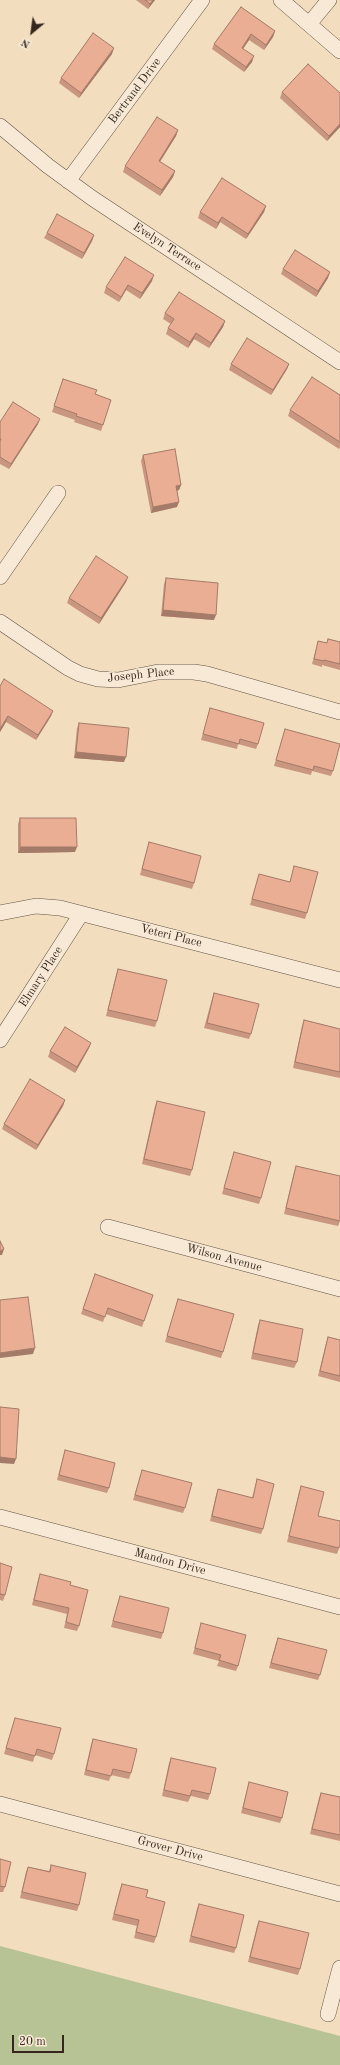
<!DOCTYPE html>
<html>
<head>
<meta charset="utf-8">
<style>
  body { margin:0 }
  #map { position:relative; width:340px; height:2065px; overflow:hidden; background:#f2ddbf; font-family:"Old Standard TT",serif }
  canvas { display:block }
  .north { position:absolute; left:12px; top:12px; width:40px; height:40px; -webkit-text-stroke:3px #f7e9d5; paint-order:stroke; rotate:209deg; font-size:11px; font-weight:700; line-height:16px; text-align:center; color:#35271d }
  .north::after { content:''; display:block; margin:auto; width:14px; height:18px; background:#35271d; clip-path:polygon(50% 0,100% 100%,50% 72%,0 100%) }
  .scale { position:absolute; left:12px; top:2035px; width:52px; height:18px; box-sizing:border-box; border:2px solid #35271d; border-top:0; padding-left:5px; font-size:12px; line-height:14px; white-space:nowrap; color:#35271d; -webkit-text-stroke:3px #f7e9d5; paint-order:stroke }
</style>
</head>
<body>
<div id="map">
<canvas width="340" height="2065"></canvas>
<div class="north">N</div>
<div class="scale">20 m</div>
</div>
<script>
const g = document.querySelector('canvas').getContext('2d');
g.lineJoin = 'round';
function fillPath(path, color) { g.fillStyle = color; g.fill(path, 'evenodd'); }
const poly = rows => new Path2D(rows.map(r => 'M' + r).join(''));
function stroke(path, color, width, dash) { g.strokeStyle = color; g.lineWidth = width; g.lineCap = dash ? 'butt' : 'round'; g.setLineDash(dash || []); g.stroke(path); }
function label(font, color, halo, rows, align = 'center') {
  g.font = font + ' "Old Standard TT",serif'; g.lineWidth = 3; g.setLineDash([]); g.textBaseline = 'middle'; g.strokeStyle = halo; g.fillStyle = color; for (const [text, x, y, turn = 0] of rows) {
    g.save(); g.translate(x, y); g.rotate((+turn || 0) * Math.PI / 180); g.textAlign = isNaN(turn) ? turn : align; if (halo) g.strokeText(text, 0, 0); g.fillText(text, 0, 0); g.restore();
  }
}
const green = poly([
  [0,1946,340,2036,340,2065,0,2065]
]);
const minor = poly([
  [281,0,340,51],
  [309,24,329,0],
  [0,126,48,166,92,198,340,362],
  [68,181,202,0],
  [0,577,58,493],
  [0,622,68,668,80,674,98,679,118,680,158,672,194,672,207,674,340,712],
  [0,913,36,906,60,908,340,980],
  [0,1040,81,914],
  [108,1227,340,1289],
  [0,1517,340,1607],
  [0,1804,340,1894],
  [328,2014,340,1968]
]);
const wall = poly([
  [136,0,155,0,148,9],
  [241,7,275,31,273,37,264,50,249,40,243,49,252,62,244,72,212,49,214,44],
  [112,54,79,98,59,83,61,78],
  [282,92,340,127,327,141,280,98],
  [178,130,176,136,160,162,175,171,173,177,160,196,123,172,125,166],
  [266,206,264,212,246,239,220,222,216,229,198,218,200,212],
  [47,233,94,235,92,241,82,259,44,238],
  [283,269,328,278,316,297,281,274],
  [152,281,140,299,126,290,119,302,104,293,106,287],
  [165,313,225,321,223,327,209,348,194,339,188,348,166,334,168,328,171,324,163,319],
  [231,364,289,364,287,369,271,395,229,370],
  [63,379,95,394,103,425,101,431,74,422,75,420,52,412],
  [340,395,340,447,339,449,288,416,290,410],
  [0,422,38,424,9,469,0,464],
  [143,455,181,485,179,490,177,491,177,507,151,513,141,461],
  [128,577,126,582,99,624,67,603,69,598],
  [166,578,214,620,161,616,164,584],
  [328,639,340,642,340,670,322,665,322,667,312,664,318,641,327,643],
  [0,686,53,711,51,716,36,740,6,722,0,732],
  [210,708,258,744,256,749,238,744,237,749,201,740],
  [79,723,124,762,74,758,77,728],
  [285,729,333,771,331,776,312,771,311,775,274,766],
  [20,818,75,852,18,853,18,824],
  [149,842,194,883,192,889,140,875],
  [294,866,307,913,305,919,250,905,259,874,290,882],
  [118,969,157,1021,155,1027,106,1016,116,975],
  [214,993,251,1034,249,1039,204,1028,212,999],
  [304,1020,340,1029,340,1078,293,1068,302,1026],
  [91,1043,89,1048,75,1073,48,1057,50,1051],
  [65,1100,63,1106,36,1150,2,1129,4,1124],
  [157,1101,192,1170,190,1176,142,1164,155,1106],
  [234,1152,261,1198,259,1204,222,1194],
  [296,1166,340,1221,338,1226,284,1214,294,1172],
  [95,1274,153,1295,142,1327,106,1314,103,1322,81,1314],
  [178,1299,223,1352,221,1358,165,1342],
  [260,1320,297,1362,294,1368,251,1359,258,1325],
  [328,1337,340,1340,340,1382,318,1376,326,1343],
  [65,1450,109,1488,107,1493,57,1480],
  [142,1470,185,1508,183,1513,133,1500],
  [257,1479,263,1529,261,1534,210,1521,216,1495,218,1489,252,1498],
  [301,1486,318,1516,339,1548,337,1554,287,1542,299,1492],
  [0,1563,5,1595,3,1601,0,1600],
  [40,1574,70,1585,79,1626,77,1631,64,1628,67,1614,32,1605,38,1580],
  [120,1596,163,1633,161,1639,111,1627,118,1602],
  [201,1623,238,1666,236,1671,217,1666,219,1661,193,1654],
  [278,1638,320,1675,318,1680,269,1668,276,1643],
  [15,1718,54,1754,52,1760,35,1755,33,1762,4,1754],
  [93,1739,131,1773,129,1779,111,1775,109,1781,84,1775,91,1745],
  [171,1758,210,1794,208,1800,191,1796,188,1802,162,1796,169,1763],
  [249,1782,282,1818,280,1823,241,1813],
  [321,1793,340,1797,340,1841,310,1834,319,1798],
  [0,1859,5,1887,3,1892,0,1892],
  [51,1865,79,1905,77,1911,20,1898,26,1872,28,1867,49,1871],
  [122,1884,146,1897,156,1937,154,1943,134,1938,137,1926,112,1920,120,1889],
  [199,1904,236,1948,234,1953,189,1942,197,1909],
  [259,1921,300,1969,298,1975,248,1962,257,1926]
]);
const shadedWall = poly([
  [153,0,155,0,148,9,150,4],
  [275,31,273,37,264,50,266,45],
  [251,34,249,40,240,53,242,48],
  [114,48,112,54,79,98,81,93],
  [254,56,252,62,244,72,246,67],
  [340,124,340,127,327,141,329,136],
  [178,130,176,136,157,166,159,161],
  [175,171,173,177,160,196,162,190],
  [266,206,264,212,246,239,248,234],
  [222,217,220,222,216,229,218,223],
  [94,235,92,241,82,259,84,253],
  [330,272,328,278,316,297,318,291],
  [154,275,152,281,140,299,142,293],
  [128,285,126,290,119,302,121,297],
  [225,321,223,327,209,348,211,343],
  [196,333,194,339,188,348,190,342],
  [289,364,287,369,271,395,273,390],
  [40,419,38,424,9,469,11,464],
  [181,485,179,490,174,491,176,486],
  [179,502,177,507,151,513,153,507],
  [128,577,126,582,99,624,101,618],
  [163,610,216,615,214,620,161,616],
  [53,711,51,716,36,740,38,735],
  [8,716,6,722,0,732,0,729],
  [76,752,126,757,124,762,74,758],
  [20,847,77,847,75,852,18,853],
  [91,1043,89,1048,75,1073,77,1067],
  [65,1100,63,1106,36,1150,38,1145],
  [4,1249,2,1255,0,1255,0,1251],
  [35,1348,33,1354,0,1358,0,1353],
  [0,1457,16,1459,14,1464,0,1463]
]);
const building = poly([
  [145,0,153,0,150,4,145,0],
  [241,7,275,31,266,45,251,34,242,48,254,56,246,67,214,44,241,7],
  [93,33,114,48,81,93,61,78,93,33],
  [308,64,340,93,340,124,329,136,282,92,308,64],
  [157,117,178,130,159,161,175,171,162,190,125,166,157,117],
  [222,178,266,206,248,234,222,217,218,223,200,212,222,178],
  [57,214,94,235,84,253,47,233,57,214],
  [295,250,330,272,318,291,283,269,295,250],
  [125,257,154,275,142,293,128,285,121,297,106,287,125,257],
  [179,292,225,321,211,343,196,333,190,342,168,328,174,319,165,313,179,292],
  [247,338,289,364,273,390,231,364,247,338],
  [312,377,340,395,340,442,290,410,312,377],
  [63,379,97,390,95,394,111,400,103,425,76,416,77,414,54,406,63,379],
  [13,402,40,419,11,464,0,457,0,441,1,439,0,439,0,422,13,402],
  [175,449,181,485,176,486,179,502,153,507,143,455,175,449],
  [96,556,128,577,101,618,69,598,96,556],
  [166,578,218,583,216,615,163,610,166,578],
  [328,639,340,642,340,664,324,660,324,661,314,659,318,641,327,643,328,639],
  [4,679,53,711,38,735,8,716,0,729,0,686,4,679],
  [210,708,264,723,258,744,240,739,239,744,203,734,210,708],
  [79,723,129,728,126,757,76,752,79,723],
  [285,729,340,744,333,771,314,766,313,770,276,760,285,729],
  [20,818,76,818,77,847,20,847,20,818],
  [149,842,201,856,194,883,142,869,149,842],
  [294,866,318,872,307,913,252,899,259,874,290,882,294,866],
  [118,969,167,980,157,1021,108,1010,118,969],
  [214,993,259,1004,251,1034,207,1023,214,993],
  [304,1020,340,1029,340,1072,295,1062,304,1020],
  [65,1027,91,1043,77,1067,50,1051,65,1027],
  [30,1079,65,1100,38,1145,4,1124,30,1079],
  [157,1101,205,1112,192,1170,144,1159,157,1101],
  [234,1152,271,1162,261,1198,224,1188,234,1152],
  [296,1166,340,1176,340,1221,286,1208,296,1166],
  [0,1241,4,1249,0,1251,0,1241],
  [95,1274,153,1295,144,1321,108,1308,105,1317,83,1309,95,1274],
  [28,1297,35,1348,0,1353,0,1300,28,1297],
  [178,1299,234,1314,223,1352,167,1336,178,1299],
  [260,1320,303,1329,297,1362,253,1353,260,1320],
  [328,1337,340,1340,340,1376,320,1371,328,1337],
  [0,1407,19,1409,16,1459,0,1457,0,1407],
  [65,1450,115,1463,109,1488,59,1475,65,1450],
  [142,1470,192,1483,185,1508,135,1495,142,1470],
  [257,1479,274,1484,263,1529,212,1516,218,1489,253,1498,257,1479],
  [301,1486,324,1492,318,1516,340,1521,340,1544,339,1548,289,1536,301,1486],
  [0,1563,12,1567,5,1595,0,1594,0,1563],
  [40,1574,71,1582,70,1585,88,1590,79,1626,66,1622,69,1608,34,1600,40,1574],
  [120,1596,169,1608,163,1633,113,1621,120,1596],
  [201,1623,246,1635,238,1666,219,1660,221,1655,195,1648,201,1623],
  [278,1638,327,1650,320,1675,271,1663,278,1638],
  [15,1718,61,1728,54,1754,37,1749,35,1756,6,1748,15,1718],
  [93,1739,137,1749,131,1773,113,1769,111,1776,86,1770,93,1739],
  [171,1758,216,1768,210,1794,192,1790,190,1796,164,1790,171,1758],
  [249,1782,288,1792,282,1818,243,1808,249,1782],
  [321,1793,340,1797,340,1835,312,1829,321,1793],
  [0,1859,11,1862,5,1887,0,1886,0,1859],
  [51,1865,86,1873,79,1905,22,1892,28,1867,50,1872,51,1865],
  [122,1884,148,1890,146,1897,165,1902,156,1937,136,1932,139,1920,114,1914,122,1884],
  [199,1904,244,1915,236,1948,191,1936,199,1904],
  [259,1921,309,1933,300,1969,250,1957,259,1921]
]);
const streetNames = [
  ["Bertrand Drive",135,91,-53],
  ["Evelyn Terrace",167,247,33],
  ["Joseph Place",141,675,-6],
  ["Veteri Place",171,936,14],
  ["Elmary Place",41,977,-57],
  ["Wilson Avenue",224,1258,15],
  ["Mandon Drive",170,1562,15],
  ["Grover Drive",170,1849,15]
];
fillPath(green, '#b7c295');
stroke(minor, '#645446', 16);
stroke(minor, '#f7e9d5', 15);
fillPath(wall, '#c9967f');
fillPath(shadedWall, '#a47a68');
fillPath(building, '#eaae94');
stroke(building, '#a47a68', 1);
label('12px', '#35271d', '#f7e9d5', streetNames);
</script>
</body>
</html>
